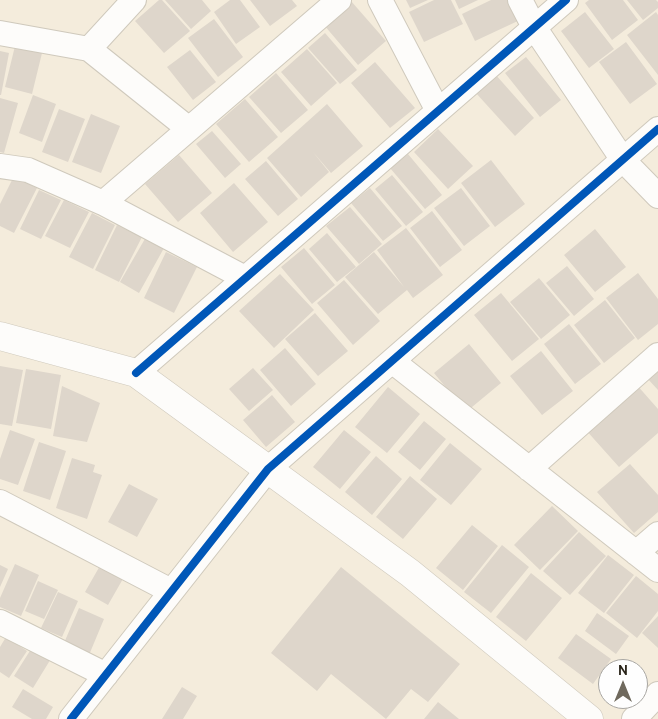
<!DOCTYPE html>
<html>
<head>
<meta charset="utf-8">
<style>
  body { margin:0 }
  #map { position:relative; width:658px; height:719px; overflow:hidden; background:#f4ecdc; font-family:Cabin,sans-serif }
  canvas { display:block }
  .north { position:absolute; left:598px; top:659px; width:50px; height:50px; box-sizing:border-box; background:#fefefe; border:1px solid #a8a6a2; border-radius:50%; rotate:0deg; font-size:14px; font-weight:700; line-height:20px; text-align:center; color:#282318 }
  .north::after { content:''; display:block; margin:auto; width:18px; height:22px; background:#6f695d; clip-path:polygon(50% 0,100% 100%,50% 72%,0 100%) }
</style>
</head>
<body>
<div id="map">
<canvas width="658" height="719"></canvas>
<div class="north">N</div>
</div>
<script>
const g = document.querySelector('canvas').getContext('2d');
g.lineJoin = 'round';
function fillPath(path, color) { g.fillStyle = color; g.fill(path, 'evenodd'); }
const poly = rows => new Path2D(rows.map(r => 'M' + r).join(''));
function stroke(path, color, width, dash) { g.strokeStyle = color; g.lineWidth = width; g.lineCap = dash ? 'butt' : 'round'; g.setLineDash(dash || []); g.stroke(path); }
const building = poly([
  [159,0,162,0,190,31,164,53,135,21],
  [165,0,202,0,211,11,191,29],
  [230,0,240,0,260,27,236,44,214,12],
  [250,0,292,0,297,6,270,26],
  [406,0,428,0,410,8],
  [434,0,451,0,463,24,424,42,409,12],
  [455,0,478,0,459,9],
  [491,0,510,0,520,20,475,41,462,14],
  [589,0,623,0,638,20,612,40,585,3],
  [627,0,656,0,658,2,658,8,643,20],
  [351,1,386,41,358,65,324,25],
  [585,12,614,49,589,68,561,31],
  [656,12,658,15,658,75,627,35],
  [214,19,243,57,218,77,188,38],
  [325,33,357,70,340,84,308,48],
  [626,42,657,84,630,104,599,62],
  [15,46,42,53,32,94,5,87],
  [307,49,337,83,311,106,281,72],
  [190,50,216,82,193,100,167,67],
  [0,51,9,53,1,95,0,95],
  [526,57,561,100,540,117,505,73],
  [375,62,415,108,390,128,351,83],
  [276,73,308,110,281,133,249,97],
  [495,74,534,118,515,136,475,92],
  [33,95,56,104,42,142,19,133],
  [0,98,18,103,4,153,0,152],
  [245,99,278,137,249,162,216,124],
  [327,104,363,146,331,173,313,152,329,172,301,197,267,158],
  [59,109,85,119,68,162,42,152],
  [91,114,120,126,101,173,72,162],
  [438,129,473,166,448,189,414,152],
  [212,131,241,164,225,178,196,144],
  [408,154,442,195,425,209,390,168],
  [179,155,212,193,178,222,145,184],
  [491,160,525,204,495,227,461,183],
  [266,161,298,199,278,216,245,179],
  [392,175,423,212,406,226,375,189],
  [14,176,37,188,14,233,0,226,0,204],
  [234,183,268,222,233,252,200,213],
  [370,188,402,226,383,241,351,203],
  [461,188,490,226,464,246,434,208],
  [39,190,61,200,41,239,20,229],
  [64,200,89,212,70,248,45,236],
  [350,207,382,244,359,264,326,226],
  [432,211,462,250,440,267,410,228],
  [92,213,115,225,93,269,69,257],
  [117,225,142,237,119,282,95,270],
  [406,228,443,275,413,298,407,290,378,314,345,277,374,252,404,287,377,250],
  [595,229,626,267,595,292,564,255],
  [327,233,356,267,337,282,309,249],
  [146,237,164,248,139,293,120,282],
  [304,248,335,285,312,304,281,267],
  [166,252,197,267,174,313,144,298],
  [567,266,594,299,574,316,546,283],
  [638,273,658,299,658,324,638,340,606,298],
  [280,274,314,310,274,348,239,311],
  [539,278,570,315,541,339,510,302],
  [344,280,380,321,353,345,317,303],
  [501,293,539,339,512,361,474,315],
  [605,300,635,338,604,363,574,325],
  [315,313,348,351,318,376,285,339],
  [569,324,601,364,575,384,544,344],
  [469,344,501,383,466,412,434,373],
  [285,348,316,384,291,406,260,370],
  [541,351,573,391,542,415,510,376],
  [0,366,23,370,12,426,0,424],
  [253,368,273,390,249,411,229,389],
  [658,368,658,390,647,378],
  [26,369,61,375,51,429,16,423],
  [636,384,658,409,658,433,619,467,585,429],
  [62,386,100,403,87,442,53,436],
  [388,387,420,414,387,453,355,427],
  [272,395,295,422,266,447,243,420],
  [424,421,446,439,420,470,398,452],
  [10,430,35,439,18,485,0,479,0,459],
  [344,430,371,452,340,489,313,467],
  [39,442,66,451,50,500,23,491],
  [450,443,482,469,451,505,420,480],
  [376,456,402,479,372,515,345,492],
  [72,458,95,465,93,472,102,475,87,519,56,508],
  [630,464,658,495,658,512,634,533,597,492],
  [410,476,437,499,403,539,376,517],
  [129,484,158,499,137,537,108,522],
  [552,506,578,531,540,570,514,545],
  [472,525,498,546,463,590,436,568],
  [579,532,606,556,570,595,543,571],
  [502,545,529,567,491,613,464,592],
  [608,555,634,575,604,613,578,593],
  [15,564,39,575,21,616,0,607,0,598],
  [101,564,124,577,108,605,85,592],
  [0,565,8,569,0,587],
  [341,567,460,664,428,702,411,689,386,719,331,674,317,691,271,653],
  [531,573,562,598,526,641,496,617],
  [636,576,658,594,658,611,637,638,606,613],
  [38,581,58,590,44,619,25,611],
  [58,592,78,601,62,637,41,628],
  [79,608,104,619,89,655,64,643],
  [597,613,629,636,616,654,585,631],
  [658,616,658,648,642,633],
  [576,634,611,659,593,684,558,658],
  [6,637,27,651,9,678,0,672,0,647],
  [33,646,52,657,33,688,14,676],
  [182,687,197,696,183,719,162,719],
  [23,689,53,707,46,719,32,719,12,707],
  [438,702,459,719,424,719]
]);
const street = poly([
  [380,0,438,111],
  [520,0,534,27,623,160,658,196],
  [0,33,89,49,189,129],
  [89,49,134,0],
  [0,166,28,170,103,203,245,278],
  [103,203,339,0],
  [392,361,658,570],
  [136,373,566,0],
  [529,469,658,355],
  [0,502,171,591],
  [636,553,658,534],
  [0,622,106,675],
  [71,719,268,469,658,129],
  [634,719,658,694]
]);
const secondary = poly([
  [0,336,136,373,410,573,589,719]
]);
const cycleway = poly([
  [136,373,566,0],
  [71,719,268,469,658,129]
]);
fillPath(building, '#ded6cb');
stroke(street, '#cfc9bc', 26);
stroke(secondary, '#cfc9bc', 29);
stroke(street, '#fdfcfa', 24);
stroke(secondary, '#fdfcfa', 28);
stroke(cycleway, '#0057b8', 8);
</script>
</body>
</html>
